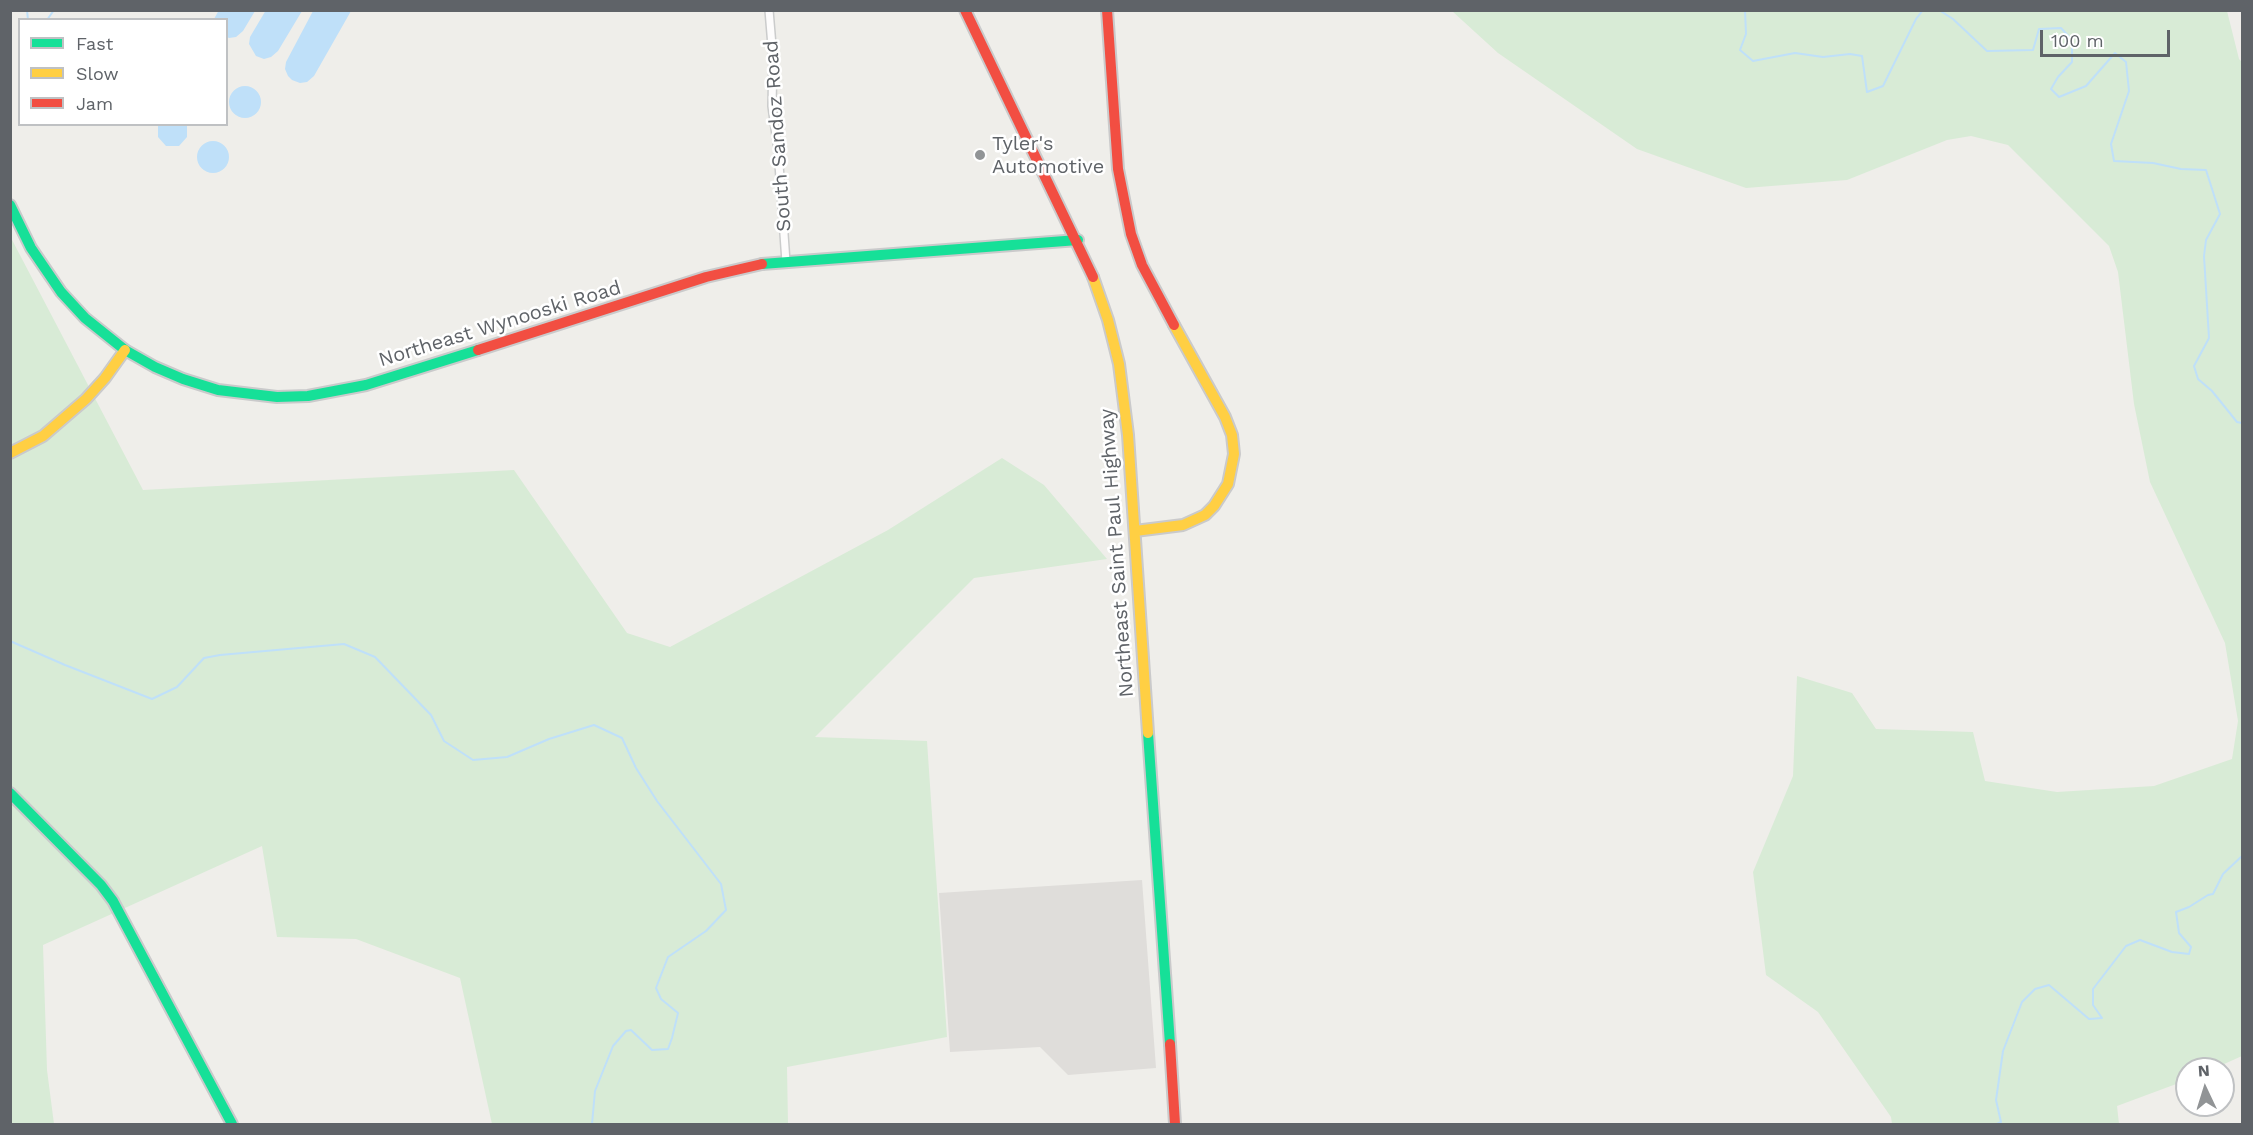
<!DOCTYPE html>
<html>
<head>
<meta charset="utf-8">
<style>
  body { margin:0 }
  #map { position:relative; width:2253px; height:1135px; overflow:hidden; background:#efeeea; font-family:"Work Sans",sans-serif }
  canvas { display:block }
  .frame { position:absolute; inset:0; border:12px solid #5f6368; pointer-events:none }
  .legend { position:absolute; left:18px; top:18px; width:210px; height:108px; box-sizing:border-box; background:#fff; border:2px solid #bfc1c3; margin:0; padding:8px 10px; list-style:none; font-size:18px; color:#5f6368 }
  .legend li { display:flex; align-items:center; gap:12px; height:30px }
  .legend b { width:30px; border:2px solid #bfc1c3 }
  .north { position:absolute; left:2175px; top:1057px; width:60px; height:60px; box-sizing:border-box; background:#fff; border:2px solid #bfc1c3; border-radius:50%; rotate:356deg; font-size:16px; font-weight:700; line-height:24px; text-align:center; color:#5f6368 }
  .north::after { content:''; display:block; margin:auto; width:21px; height:27px; background:#919496; clip-path:polygon(50% 0,100% 100%,50% 72%,0 100%) }
  .scale { position:absolute; left:2040px; top:30px; width:130px; height:27px; box-sizing:border-box; border:3px solid #5f6368; border-top:0; padding-left:8px; font-size:18px; line-height:21px; white-space:nowrap; color:#5f6368; -webkit-text-stroke:4px #fff; paint-order:stroke }
</style>
</head>
<body>
<div id="map">
<canvas width="2253" height="1135"></canvas>
<div class="frame"></div>
<ul class="legend">
<li><b style="height:8px;background:#16e098"></b>Fast</li>
<li><b style="height:8px;background:#ffcf43"></b>Slow</li>
<li><b style="height:8px;background:#f24e42"></b>Jam</li>
</ul>
<div class="north">N</div>
<div class="scale">100 m</div>
</div>
<script>
const g = document.querySelector('canvas').getContext('2d');
g.lineJoin = 'round';
function fillPath(path, color) { g.fillStyle = color; g.fill(path, 'evenodd'); }
const poly = rows => new Path2D(rows.map(r => 'M' + r).join(''));
function stroke(path, color, width, dash) { g.strokeStyle = color; g.lineWidth = width; g.lineCap = dash ? 'butt' : 'round'; g.setLineDash(dash || []); g.stroke(path); }
function label(font, color, halo, rows, align = 'center') {
  g.font = font + ' "Work Sans",sans-serif'; g.lineWidth = 5; g.setLineDash([]); g.textBaseline = 'middle'; g.strokeStyle = halo; g.fillStyle = color; for (const [text, x, y, turn = 0] of rows) {
    g.save(); g.translate(x, y); g.rotate((+turn || 0) * Math.PI / 180); g.textAlign = isNaN(turn) ? turn : align; if (halo) g.strokeText(text, 0, 0); g.fillText(text, 0, 0); g.restore();
  }
}
const industrial = poly([
  [1142,880,1156,1068,1068,1075,1040,1047,950,1052,939,893]
]);
const green = poly([
  [1452,11,2227,11,2239,59,2242,62,2242,1056,2213,1069,2187,1069,2187,1080,2117,1106,2119,1124,1892,1124,1891,1117,1818,1012,1766,975,1753,872,1793,776,1797,676,1852,693,1876,729,1973,732,1985,781,2057,792,2154,786,2232,759,2238,721,2225,643,2150,482,2134,404,2118,272,2109,246,2008,145,1971,136,1947,140,1847,180,1746,188,1637,149,1498,53],
  [10,236,143,490,514,470,627,633,670,647,888,530,1002,458,1044,485,1107,559,974,578,815,737,927,741,947,1037,787,1067,788,1124,492,1124,460,978,356,939,277,937,262,846,43,945,47,1070,54,1124,11,1124]
]);
const water = poly([
  [219,10,255,10,255,11,243,31,236,37,229,38,227,37,226,20,214,19],
  [266,10,302,11,278,51,271,57,264,59,256,56,249,44,250,37],
  [313,11,351,11,314,76,307,82,300,83,292,80,288,76,285,69,286,62],
  '229 102a16 16 0 1 1 32 0a16 16 0 1 1-32 0Z',
  [187,124,187,137,179,146,166,146,158,137,158,125],
  '197 157a16 16 0 1 1 32 0a16 16 0 1 1-32 0Z'
]);
const stream = poly([
  [27,10,28,20],
  [1745,10,1746,34,1740,50,1753,61,1795,53,1823,57,1850,54,1862,56,1867,92,1883,86,1916,19,1923,10],
  [1939,10,1953,19,1987,51,2033,50,2039,29,2061,28,2072,40,2072,62,2058,77,2051,89,2059,97,2086,86,2115,53,2126,62,2129,91,2111,144,2114,161,2153,163,2181,169,2206,170,2220,214,2206,240,2204,256,2209,338,2194,366,2198,379,2212,391,2237,422,2242,423],
  [47,20,54,10],
  [10,641,65,665,152,699,177,687,204,658,220,655,344,644,375,657,431,715,444,741,473,760,507,757,549,739,594,725,622,738,636,768,657,801,721,884,726,910,706,931,668,957,656,988,661,999,678,1013,672,1038,668,1049,652,1050,631,1030,626,1031,613,1046,595,1091,592,1124],
  [1997,1124,2001,1122,1996,1100,2003,1051,2022,1002,2035,989,2049,985,2089,1019,2102,1018,2093,1005,2093,989,2126,946,2140,940,2172,952,2189,954,2191,947,2179,933,2176,912,2189,907,2208,895,2213,894,2223,874,2242,856]
]);
const street = poly([
  [769,10,773,58,772,106,778,150,786,262]
]);
const fast = poly([
  [10,205,31,248,61,292,85,318,125,350,155,367,183,379,218,390,277,397,308,396,366,385,478,350],
  [762,264,1078,240],
  [1148,733,1170,1044],
  [10,793,101,885,113,901,232,1124]
]);
const slow = poly([
  [1093,277,1108,320,1119,364,1128,435,1148,733],
  [10,453,43,436,86,399,105,378,125,350],
  [1135,531,1183,525,1205,515,1214,506,1228,484,1234,454,1232,435,1225,417,1174,325]
]);
const jam = poly([
  [965,10,1093,277],
  [1107,10,1118,169,1131,234,1142,265,1174,325],
  [478,350,706,277,762,264],
  [1170,1044,1175,1124]
]);
const markers = [
  [980,155,6,"#919496"]
];
const streetNames = [
  ["South Sandoz Road",778,136,-94],
  ["Northeast Wynooski Road",500,324,-17],
  ["Northeast Saint Paul Highway",1117,553,-94]
];
const poiNames = [
  ["Tyler's",992,144],
  ["Automotive",992,167]
];
fillPath(industrial, '#dfddda');
fillPath(green, '#d8ebd6');
fillPath(water, '#bfe0f9');
stroke(stream, '#bfe0f9', 2);
stroke(street, '#cbcccc', 10);
stroke(fast, '#cacacb', 14);
stroke(slow, '#cacacb', 14);
stroke(jam, '#cacacb', 14);
stroke(street, '#fdfcfc', 7);
stroke(fast, '#16e098', 10);
stroke(slow, '#ffcf43', 10);
stroke(jam, '#f24e42', 10);
for (const [x, y, r, color] of markers) { const dot = new Path2D(); dot.arc(x, y, r, 0, 2 * Math.PI); g.fillStyle = color; g.fill(dot); stroke(dot, '#fff', 2); }
label('20px', '#5f6368', '#fff', streetNames);
label('20px', '#5f6368', '#fff', poiNames, 'left');
</script>
</body>
</html>
